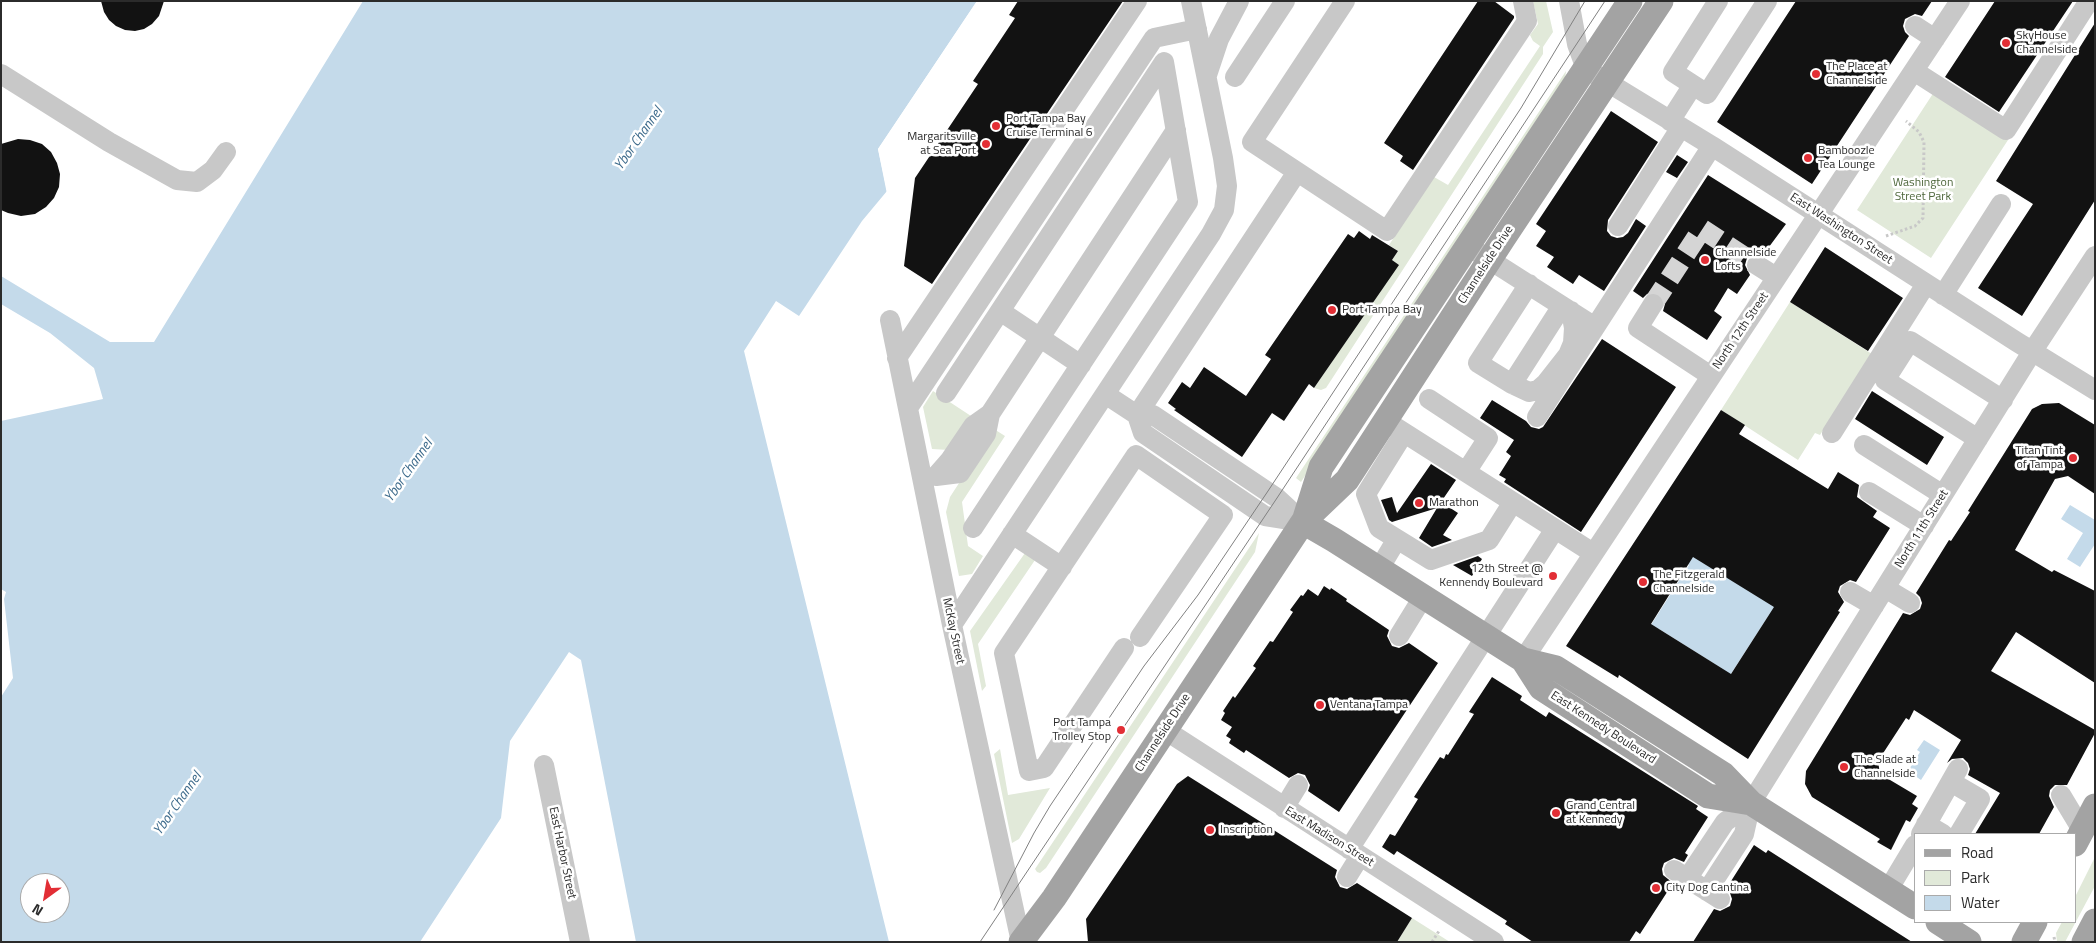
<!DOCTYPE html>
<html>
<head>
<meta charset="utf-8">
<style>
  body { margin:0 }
  #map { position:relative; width:2096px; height:943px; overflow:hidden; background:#fff; font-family:"Titillium Web",sans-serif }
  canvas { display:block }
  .frame { position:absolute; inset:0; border:2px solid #2b2b2b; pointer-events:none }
  .legend { position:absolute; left:1914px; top:833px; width:162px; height:90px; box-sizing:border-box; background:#fff; border:1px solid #aaa; margin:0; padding:6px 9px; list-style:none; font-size:15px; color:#2b2b2b }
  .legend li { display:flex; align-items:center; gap:10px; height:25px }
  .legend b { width:25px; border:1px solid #aaa }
  .north { position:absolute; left:20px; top:873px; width:50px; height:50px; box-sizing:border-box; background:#fff; border:1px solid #aaa; border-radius:50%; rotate:212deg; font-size:14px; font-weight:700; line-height:20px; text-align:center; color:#2b2b2b }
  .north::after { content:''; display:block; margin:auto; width:18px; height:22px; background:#e22e35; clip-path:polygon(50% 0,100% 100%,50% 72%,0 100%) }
</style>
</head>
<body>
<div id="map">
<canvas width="2096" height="943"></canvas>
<div class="frame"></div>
<ul class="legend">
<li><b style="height:6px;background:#a3a3a3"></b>Road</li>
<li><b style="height:14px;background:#e1e9d9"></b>Park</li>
<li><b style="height:14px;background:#c4daea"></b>Water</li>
</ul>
<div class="north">N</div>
</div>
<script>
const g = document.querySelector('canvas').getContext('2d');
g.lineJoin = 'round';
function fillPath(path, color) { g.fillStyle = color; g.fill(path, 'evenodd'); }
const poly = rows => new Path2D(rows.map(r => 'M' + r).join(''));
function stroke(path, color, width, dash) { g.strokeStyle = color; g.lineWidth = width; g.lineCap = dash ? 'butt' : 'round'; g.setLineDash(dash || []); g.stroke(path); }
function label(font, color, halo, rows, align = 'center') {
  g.font = font + ' "Titillium Web",sans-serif'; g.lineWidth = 5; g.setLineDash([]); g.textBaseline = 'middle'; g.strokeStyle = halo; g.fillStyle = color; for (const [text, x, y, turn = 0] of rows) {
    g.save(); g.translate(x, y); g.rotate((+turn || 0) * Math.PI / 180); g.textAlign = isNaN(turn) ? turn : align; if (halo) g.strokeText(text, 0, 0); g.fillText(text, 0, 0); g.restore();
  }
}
const green = poly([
  [1533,1,1546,1,1553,32,1543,47,1543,54,1326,388,1321,390,1314,388,1398,265,1392,260,1398,251,1389,245,1434,177,1448,185,1540,46,1533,41,1530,35,1538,24],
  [1566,71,1565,79,1560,91,1301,482,1296,478],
  [1934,92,2008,140,1931,258,1857,210],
  [1790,302,1872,354,1820,435,1815,433,1798,460,1721,410],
  [933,391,971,416,949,450,932,449,923,407],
  [994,429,1005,436,962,502,968,546,983,556,972,574,959,576,946,512,950,497],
  [1259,533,1255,552,1046,868,1040,873,1037,872,1035,869],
  [1025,553,1035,560,978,644,986,686,982,691,970,631],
  [1000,749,1008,795,1050,788,1019,839,1012,843,994,754],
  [2095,857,2095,886,2065,942,2057,942,2056,933,2062,922,2075,922,2075,897],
  [1412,918,1450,942,1397,942]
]);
const water = poly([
  [363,1,977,1,878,149,887,191,862,221,799,316,776,301,744,351,889,942,636,942,581,660,569,652,510,741,501,818,420,942,1,942,1,697,13,678,4,599,6,592,1,589,1,421,103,399,94,368,50,333,1,304,1,276,110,342,154,342],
  [30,883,60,883,60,913,30,913],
  [2070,505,2095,520,2095,544,2080,567,2067,559,2083,533,2061,519],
  [1698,556,1700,561,1767,602,1773,602,1776,613,1769,615,1716,697,1721,668,1659,629,1637,647,1689,565,1685,563,1688,558],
  [1924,740,1940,750,1921,780,1908,771,1920,752,1917,750]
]);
const pier = poly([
  [977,1,980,1,881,150,889,191,887,194,878,149]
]);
const building = poly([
  [101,1,164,1,159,16,152,24,144,29,135,31,125,30,116,26,109,20,104,12],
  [1018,1,1123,1,932,284,904,266,915,178,978,84,973,81,1015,18,1009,15],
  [1478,1,1494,1,1514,16,1514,18,1413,170,1400,161,1403,156,1384,143],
  [1796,1,1932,1,1922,16,1915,14,1905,19,1903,26,1905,32,1909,36,1812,184,1717,122],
  [1995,1,2073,1,1999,112,1945,77],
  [2095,23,2095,200,2022,316,1978,288,2033,204,1996,181],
  [1611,111,1658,142,1608,220,1607,231,1611,236,1617,238,1623,237,1628,233,1636,219,1646,226,1604,291,1579,275,1573,284,1547,267,1554,257,1536,246,1546,231,1536,224],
  [18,139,30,140,42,144,51,152,57,163,60,174,59,187,54,198,46,207,35,214,21,216,8,213,1,210,1,144],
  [1677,155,1688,162,1677,178,1666,172],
  [1708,175,1786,224,1763,255,1757,253,1747,258,1745,265,1750,275,1737,294,1728,288,1714,311,1722,317,1707,340,1663,311,1665,304,1660,294,1653,292,1647,294,1643,298,1633,291],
  [1359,231,1370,239,1372,235,1398,251,1392,260,1399,265,1314,388,1309,384,1284,421,1272,413,1242,457,1174,410,1176,409,1168,403,1182,382,1190,388,1204,367,1246,396,1271,359,1265,355,1348,234,1354,238],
  [1825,247,1903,298,1868,351,1790,302],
  [1602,339,1676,387,1581,532,1504,482,1506,479,1499,475,1511,456,1506,452,1514,440,1480,418,1492,400,1526,421,1531,427,1539,429,1543,427],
  [1872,391,1944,437,1927,465,1855,419],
  [2059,403,2095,425,2095,494,2068,476,2055,479,2015,550,2052,572,2054,570,2095,591,2095,683,2016,632,1991,671,2095,730,2095,733,2067,785,2055,785,2050,790,2049,796,2054,807,2039,834,1975,834,2000,793,1968,775,1970,769,1968,763,1963,758,1952,759,1947,763,1961,740,1914,710,1909,720,1906,718,1878,761,1880,774,1917,796,1912,804,1918,808,1910,822,1906,820,1891,850,1877,842,1880,839,1812,797,1805,784,1806,771,1903,613,1910,615,1920,609,1922,603,1920,597,1916,593,1949,540,1951,541,1970,512,1968,511,2032,409,2042,404],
  [1721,410,1745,425,1739,434,1828,489,1838,472,1859,485,1857,497,1877,511,1873,517,1890,528,1856,582,1850,580,1840,586,1838,592,1844,602,1838,611,1840,612,1748,759,1619,675,1618,678,1566,646],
  [1693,557,1774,607,1731,674,1651,624],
  [1431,464,1456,480,1441,502,1458,513,1443,535,1452,540,1432,547,1419,538,1437,508,1392,522,1389,520,1381,500,1392,497,1397,513],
  [1478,556,1482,559,1472,576,1453,565],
  [1324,586,1330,590,1331,588,1347,599,1346,601,1389,630,1387,636,1392,646,1399,648,1409,643,1438,663,1339,812,1308,791,1310,785,1305,775,1298,773,1289,778,1246,750,1244,753,1229,743,1231,739,1226,736,1232,727,1221,720,1225,713,1223,711,1233,696,1235,698,1256,668,1253,666,1270,641,1273,642,1293,612,1290,610,1301,595,1303,596,1308,589,1318,596],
  [1492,677,1522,696,1520,700,1546,717,1549,712,1698,806,1696,809,1708,817,1685,853,1688,855,1684,862,1674,858,1664,863,1662,869,1663,875,1673,883,1640,934,1636,931,1629,942,1533,942,1505,924,1507,921,1397,851,1394,855,1382,847,1390,834,1395,836,1418,799,1414,797,1440,757,1444,759,1446,754,1448,755,1474,714,1469,712],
  [1188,776,1337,870,1335,877,1340,887,1347,889,1357,883,1412,918,1397,942,1088,942,1086,919,1177,784],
  [1754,845,1766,853,1768,850,1912,942,1693,942,1714,909,1720,911,1730,906,1732,899,1730,893,1726,889]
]);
const minorTunnel = poly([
  [1653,304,1702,229,1757,265]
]);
const path = poly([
  [1886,236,1915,226,1923,218,1924,142,1919,132,1906,121],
  [2054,937,2055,942],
  [1432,942,1439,931]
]);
const minor = poly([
  [1345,1,1252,142,1387,231,1527,21,1523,1],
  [1569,1,1577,44,1586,69,1712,146,2017,342,2095,390],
  [1718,1,1673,72,1707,94,1767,1],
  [1915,26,1935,39],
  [1914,71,2006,130,2089,1],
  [1,74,109,142,177,180,197,182,213,170,226,152],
  [1207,75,1219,39,1239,1],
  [1235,77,1285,1],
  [1670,121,1693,85],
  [1618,226,1681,127],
  [1468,246,1595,327],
  [1757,265,1776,277],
  [1529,284,1478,363,1512,384,1562,306],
  [1943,295,2001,204],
  [1653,304,1638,328,1711,376],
  [1000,311,1081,365],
  [890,320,952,625,1021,942],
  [897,358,1137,1],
  [1512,384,1529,392,1538,390,1546,383,1568,355,1573,343,1574,328,1571,311],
  [946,393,1164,62,1188,202,973,528],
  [1105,394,1137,415,1153,415,1277,498,1303,522],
  [1429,399,1488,438,1466,472],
  [908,408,1154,38,1197,29],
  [990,414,1176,130],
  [990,414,986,434,960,473,936,476,950,460,973,426,990,414],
  [1137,415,1297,172],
  [1137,415,1143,433,1265,516,1303,522],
  [1537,417,1712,146],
  [1392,425,1593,553],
  [1404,433,1366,494,1379,528,1431,560,1489,540,1513,502],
  [1832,433,1926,284],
  [1978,439,1885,380,1910,341,2003,400],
  [1864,445,1943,495],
  [1869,492,1924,526],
  [1012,534,1062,567],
  [1379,569,1397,539],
  [1885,588,1910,603],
  [1850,592,1874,606],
  [952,625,1211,234,1224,210,1227,186,1223,158,1191,1],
  [1399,636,1423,597],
  [1124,648,1044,768,1029,771,1004,653,1136,455,1223,515,1140,637],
  [1523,660,1960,1],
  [1165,730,1494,942],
  [544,765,580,942],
  [1951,782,1980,799,1959,834],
  [2061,795,2082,830],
  [1284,808,1298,785],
  [1926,824,1943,834],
  [1921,834,1958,769],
  [1349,849,1555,529],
  [1674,870,1720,899],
  [1347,877,1360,856],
  [1687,879,1725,822,1751,803],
  [1888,890,1915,845],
  [1707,891,1744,834,1751,803,2032,352,2095,256]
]);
const major = poly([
  [1305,518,1321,467,1630,1],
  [1303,522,1334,540,1523,660,1556,668,1723,774,1751,803,1915,907],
  [1523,660,1541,688,1708,796,1751,803],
  [2075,844,2095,806],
  [1938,922,1969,942],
  [1021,942,1054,898,1303,522,1347,480,1503,239,1661,1],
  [2024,942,2035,922],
  [2084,942,2095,921]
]);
const tram = poly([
  [994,910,1034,833,1050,806,1144,666,1198,595,1268,491,1521,108,1585,1],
  [980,942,1277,498,1605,1]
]);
const markers = [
  [2006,43,5,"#e22e35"],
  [1816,74,5,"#e22e35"],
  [996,126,5,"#e22e35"],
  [986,144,5,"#e22e35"],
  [1808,158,5,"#e22e35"],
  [1705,260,5,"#e22e35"],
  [1332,310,5,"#e22e35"],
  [2073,458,5,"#e22e35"],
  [1419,503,5,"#e22e35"],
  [1553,576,5,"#e22e35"],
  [1643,582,5,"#e22e35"],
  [1320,705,5,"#e22e35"],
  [1121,730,5,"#e22e35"],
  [1844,767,5,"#e22e35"],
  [1556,813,5,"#e22e35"],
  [1210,830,5,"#e22e35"],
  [1656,888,5,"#e22e35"]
];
const poiNames = [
  ["SkyHouse",2016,36],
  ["Channelside",2016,50],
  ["The Place at",1826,67],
  ["Channelside",1826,81],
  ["Port Tampa Bay",1006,119],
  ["Cruise Terminal 6",1006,133],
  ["Margaritsville",976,137,"right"],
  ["at Sea Port",976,151,"right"],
  ["Bamboozle",1818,151],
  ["Tea Lounge",1818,165],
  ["Channelside",1715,253],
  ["Lofts",1715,267],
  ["Port Tampa Bay",1342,310],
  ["Titan Tint",2063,451,"right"],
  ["of Tampa",2063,465,"right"],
  ["Marathon",1429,503],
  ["12th Street @",1543,569,"right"],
  ["Kennendy Boulevard",1543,583,"right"],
  ["The Fitzgerald",1653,575],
  ["Channelside",1653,589],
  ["Ventana Tampa",1330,705],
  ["Port Tampa",1111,723,"right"],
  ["Trolley Stop",1111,737,"right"],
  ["The Slade at",1854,760],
  ["Channelside",1854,774],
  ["Grand Central",1566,806],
  ["at Kennedy",1566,820],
  ["Inscription",1220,830],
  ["City Dog Cantina",1666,888]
];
const parkNames = [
  ["Washington",1923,183],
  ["Street Park",1923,197]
];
const streetNames = [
  ["East Washington Street",1841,229,33],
  ["Channelside Drive",1486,265,-57],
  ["North 12th Street",1741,331,-56],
  ["North 11th Street",1922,529,-58],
  ["McKay Street",953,631,78],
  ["East Kennedy Boulevard",1603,728,33],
  ["Channelside Drive",1163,733,-57],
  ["East Madison Street",1329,837,32],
  ["East Harbor Street",562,853,78]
];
const waterNames = [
  ["Ybor Channel",639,139,-55],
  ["Ybor Channel",409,471,-55],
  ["Ybor Channel",178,804,-55]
];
fillPath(green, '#e1e9d9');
fillPath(water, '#c4daea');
fillPath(pier, '#fff');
fillPath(building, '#121212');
stroke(minorTunnel, '#d5d5d5', 20, [20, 10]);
stroke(path, '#c8c8c8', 3, [2.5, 2.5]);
stroke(minor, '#c8c8c8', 20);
stroke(major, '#a3a3a3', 25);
stroke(tram, '#808080', 1);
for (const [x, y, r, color] of markers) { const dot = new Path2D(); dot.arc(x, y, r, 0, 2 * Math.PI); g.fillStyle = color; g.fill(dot); stroke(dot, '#fff', 2); }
label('12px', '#2b2b2b', '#fff', poiNames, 'left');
label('12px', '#4d663a', '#fff', parkNames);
label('12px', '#2b2b2b', '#fff', streetNames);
label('italic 14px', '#3c6a8b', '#fff', waterNames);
</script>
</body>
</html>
